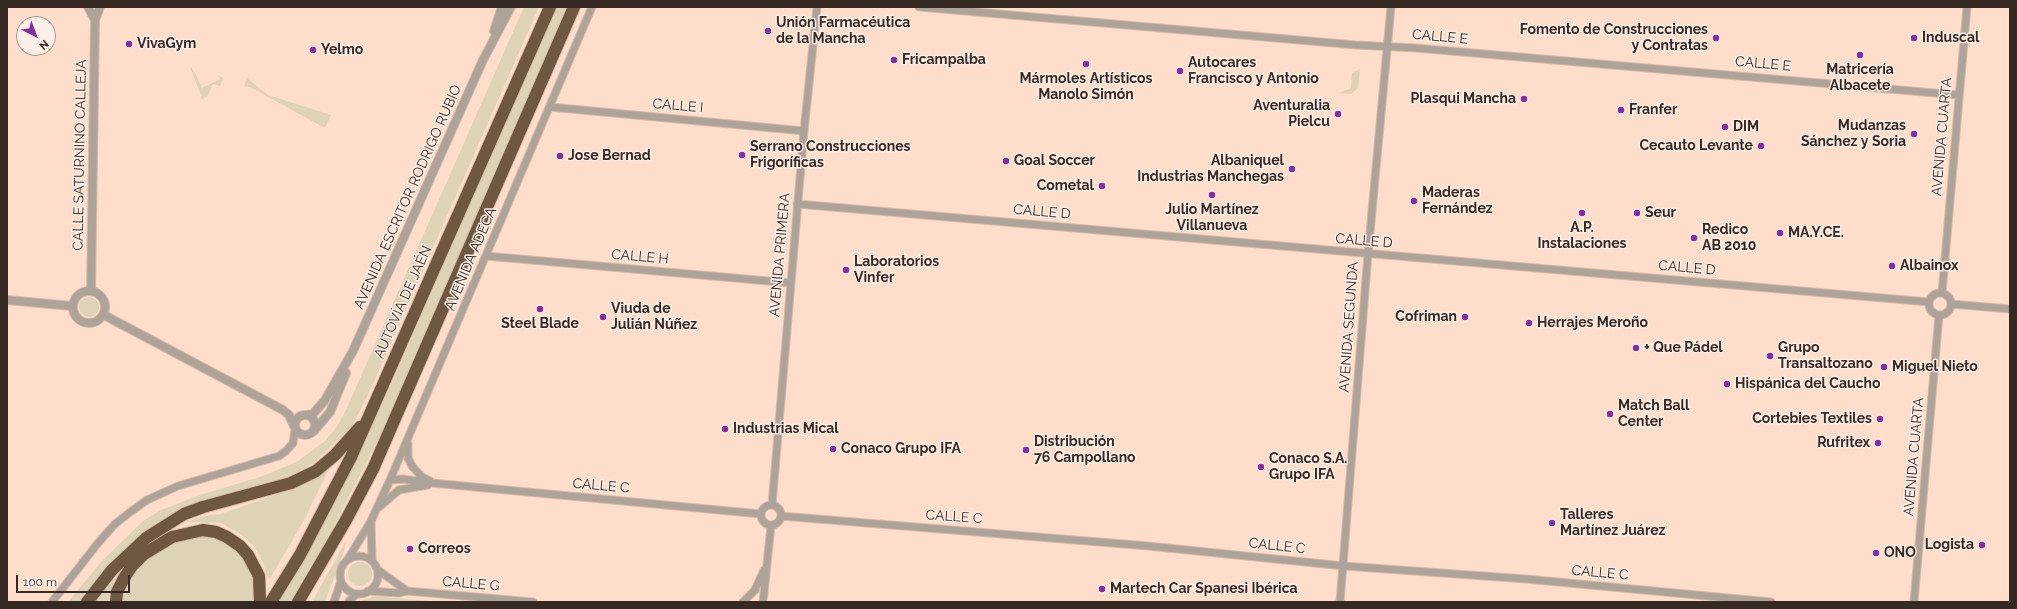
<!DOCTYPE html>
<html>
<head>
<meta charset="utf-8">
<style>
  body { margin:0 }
  #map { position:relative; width:2017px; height:609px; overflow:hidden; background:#ffddcb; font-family:Raleway,sans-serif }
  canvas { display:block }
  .frame { position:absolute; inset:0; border:8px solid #362922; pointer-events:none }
  .north { position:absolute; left:16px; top:16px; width:40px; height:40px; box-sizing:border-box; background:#fdefe7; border:1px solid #ada098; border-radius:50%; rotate:138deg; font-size:11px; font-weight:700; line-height:16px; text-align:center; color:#362922 }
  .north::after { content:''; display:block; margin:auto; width:14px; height:18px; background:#832e9d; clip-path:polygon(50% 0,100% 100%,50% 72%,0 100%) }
  .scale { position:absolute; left:16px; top:575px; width:114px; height:18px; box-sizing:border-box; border:2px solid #362922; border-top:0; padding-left:5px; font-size:12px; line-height:14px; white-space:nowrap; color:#362922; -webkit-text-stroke:3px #fdefe7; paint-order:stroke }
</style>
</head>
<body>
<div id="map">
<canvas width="2017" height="609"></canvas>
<div class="frame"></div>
<div class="north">N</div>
<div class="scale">100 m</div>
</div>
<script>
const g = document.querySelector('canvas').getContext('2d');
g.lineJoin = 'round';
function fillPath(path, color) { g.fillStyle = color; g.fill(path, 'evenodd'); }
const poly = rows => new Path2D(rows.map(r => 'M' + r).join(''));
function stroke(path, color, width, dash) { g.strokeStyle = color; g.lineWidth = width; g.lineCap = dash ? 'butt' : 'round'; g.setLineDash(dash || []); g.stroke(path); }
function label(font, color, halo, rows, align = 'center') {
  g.font = font + ' Raleway,sans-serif'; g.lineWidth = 3; g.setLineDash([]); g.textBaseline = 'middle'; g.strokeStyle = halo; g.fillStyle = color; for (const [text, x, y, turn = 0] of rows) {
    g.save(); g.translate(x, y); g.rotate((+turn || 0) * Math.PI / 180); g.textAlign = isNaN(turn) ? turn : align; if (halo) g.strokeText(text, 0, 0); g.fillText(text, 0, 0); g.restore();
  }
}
const green = poly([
  [524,7,539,7,370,391,352,426,314,463,293,475,200,502,173,514,150,528,108,565,79,602,68,602,103,560,143,521,159,511,200,495,263,476,298,461,325,441,336,428,346,410],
  [555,7,568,7,383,430,332,530,290,602,277,602,337,495,393,381],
  [190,66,195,73,202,88,220,79,218,75,223,78,220,86,213,84,207,97,202,99],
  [1360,69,1358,88,1351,94,1338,93,1351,88,1352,73],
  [247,78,268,95,331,115,325,128,250,87,244,86],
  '79 307a10 10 0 1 1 20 0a10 10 0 1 1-20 0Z',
  [331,465,303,522,269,580,262,561,254,546,240,534,221,523,187,522,199,517,220,514,270,497,310,481],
  [197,535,210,536,237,548,254,573,255,602,120,602,125,587,144,560,170,543],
  [346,541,343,554,325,602,312,602],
  '348 574a12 12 0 1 1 24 0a12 12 0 1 1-24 0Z',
  [116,574,108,602,95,602,100,596],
  [377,596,395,598,443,602,356,602]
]);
const minor = poly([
  [919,7,1356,45,1416,48,1958,95],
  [550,107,804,131],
  [797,204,1929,302],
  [486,256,791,283],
  [1942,293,1967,7],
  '1929 304a11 11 0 1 1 22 0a11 11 0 1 1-22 0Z',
  [1951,304,2010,309],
  [408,444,408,458,412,466,422,477,430,481],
  [390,480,403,479,432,483,761,514],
  '761 515a10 10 0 1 1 20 0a10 10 0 1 1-20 0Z',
  [772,505,804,131,817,7],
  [379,507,399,490,428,485],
  [781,516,1148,546,1344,566,1526,579,1771,602],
  [371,521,372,560],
  '340 575a19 19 0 1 1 38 0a19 19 0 1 1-38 0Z',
  [348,559,371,521,390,480,592,7],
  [378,570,407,591],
  [368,591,399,593,407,591,533,602],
  [52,602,98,543,115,524,129,513,147,500,178,486,279,456,286,451,293,443,295,430],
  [334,602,341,581],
  [348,602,357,594],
  [743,602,755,590,764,570],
  [763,602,771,526],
  [1340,602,1368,254,1391,7],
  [1914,602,1939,315]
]);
const tertiary = poly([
  [88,7,95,20],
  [494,31,502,7],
  '73 307a16 16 0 1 1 32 0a16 16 0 1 1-32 0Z',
  [91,291,95,20,100,7],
  [7,300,72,306],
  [104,315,283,410,289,415,294,426],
  '295 425a10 10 0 1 1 20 0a10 10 0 1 1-20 0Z',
  [307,415,313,414,325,400,353,351,483,60,511,7],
  [314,431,330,412,346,373]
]);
const motorway = poly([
  [87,602,112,570,146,538,184,514,203,507,291,483,316,471,335,455,360,427],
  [116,602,117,592,124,578,132,566,144,554,172,537,203,530,216,532,227,537,240,546,248,555,259,576,260,602],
  [271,602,300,555,351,457,550,7],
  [298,602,346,520,373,469,574,7]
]);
const markers = [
  [768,31,4,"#832e9d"],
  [1716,38,4,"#832e9d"],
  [1914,38,4,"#832e9d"],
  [129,44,4,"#832e9d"],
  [313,50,4,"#832e9d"],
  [1860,55,4,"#832e9d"],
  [894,60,4,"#832e9d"],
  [1086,64,4,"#832e9d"],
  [1180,71,4,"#832e9d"],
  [1524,99,4,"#832e9d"],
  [1621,110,4,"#832e9d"],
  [1338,114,4,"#832e9d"],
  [1725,127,4,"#832e9d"],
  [1914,134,4,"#832e9d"],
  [1761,146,4,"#832e9d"],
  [742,155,4,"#832e9d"],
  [560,156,4,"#832e9d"],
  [1006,161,4,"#832e9d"],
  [1292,169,4,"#832e9d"],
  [1102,186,4,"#832e9d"],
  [1212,195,4,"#832e9d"],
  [1414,201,4,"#832e9d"],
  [1582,213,4,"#832e9d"],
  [1637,213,4,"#832e9d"],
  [1780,233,4,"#832e9d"],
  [1694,238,4,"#832e9d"],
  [1892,266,4,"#832e9d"],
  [846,270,4,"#832e9d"],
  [540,309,4,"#832e9d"],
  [603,317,4,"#832e9d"],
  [1465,317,4,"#832e9d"],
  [1529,323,4,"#832e9d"],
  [1636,348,4,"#832e9d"],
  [1770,356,4,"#832e9d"],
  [1884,367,4,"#832e9d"],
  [1727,384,4,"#832e9d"],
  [1610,414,4,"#832e9d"],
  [1880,419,4,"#832e9d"],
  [725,429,4,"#832e9d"],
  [1878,443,4,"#832e9d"],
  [833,449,4,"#832e9d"],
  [1026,450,4,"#832e9d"],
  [1261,467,4,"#832e9d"],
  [1552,523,4,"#832e9d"],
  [1982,545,4,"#832e9d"],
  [410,549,4,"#832e9d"],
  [1876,553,4,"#832e9d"],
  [1102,589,4,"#832e9d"]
];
const poiNames = [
  ["Unión Farmacéutica",776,23],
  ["de la Mancha",776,39],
  ["Fomento de Construcciones",1708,30,"right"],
  ["y Contratas",1708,46,"right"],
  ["Induscal",1922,38],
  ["VivaGym",137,44],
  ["Yelmo",321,50],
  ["Fricampalba",902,60],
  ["Autocares",1188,63],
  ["Francisco y Antonio",1188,79],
  ["Matricería",1860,70,"center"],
  ["Albacete",1860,86,"center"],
  ["Mármoles Artísticos",1086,79,"center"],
  ["Manolo Simón",1086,95,"center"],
  ["Plasqui Mancha",1516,99,"right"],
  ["Aventuralia",1330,106,"right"],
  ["Pielcu",1330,122,"right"],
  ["Franfer",1629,110],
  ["Mudanzas",1906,126,"right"],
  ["Sánchez y Soria",1906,142,"right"],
  ["DIM",1733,127],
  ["Cecauto Levante",1753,146,"right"],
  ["Serrano Construcciones",750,147],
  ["Frigoríficas",750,163],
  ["Jose Bernad",568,156],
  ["Goal Soccer",1014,161],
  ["Albaniquel",1284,161,"right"],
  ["Industrias Manchegas",1284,177,"right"],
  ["Cometal",1094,186,"right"],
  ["Maderas",1422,193],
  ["Fernández",1422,209],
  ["Julio Martínez",1212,210,"center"],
  ["Villanueva",1212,226,"center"],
  ["Seur",1645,213],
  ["A.P.",1582,228,"center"],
  ["Instalaciones",1582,244,"center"],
  ["Redico",1702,230],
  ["AB 2010",1702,246],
  ["MA.Y.CE.",1788,233],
  ["Laboratorios",854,262],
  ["Vinfer",854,278],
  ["Albainox",1900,266],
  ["Viuda de",611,309],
  ["Julián Núñez",611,325],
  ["Cofriman",1457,317,"right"],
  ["Herrajes Meroño",1537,323],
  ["Steel Blade",540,324,"center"],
  ["+ Que Pádel",1644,348],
  ["Grupo",1778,348],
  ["Transaltozano",1778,364],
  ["Miguel Nieto",1892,367],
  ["Hispánica del Caucho",1735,384],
  ["Match Ball",1618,406],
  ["Center",1618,422],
  ["Cortebies Textiles",1872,419,"right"],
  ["Industrias Mical",733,429],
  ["Distribución",1034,442],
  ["76 Campollano",1034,458],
  ["Rufritex",1870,443,"right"],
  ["Conaco Grupo IFA",841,449],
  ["Conaco S.A.",1269,459],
  ["Grupo IFA",1269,475],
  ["Talleres",1560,515],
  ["Martínez Juárez",1560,531],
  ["Logista",1974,545,"right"],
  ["Correos",418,549],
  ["ONO",1884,553],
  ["Martech Car Spanesi Ibérica",1110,589]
];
const streetNames = [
  ["CALLE E",1440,37,5],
  ["CALLE E",1763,64,5],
  ["CALLE I",678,106,5],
  ["AVENIDA CUARTA",1942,137,-85],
  ["CALLE SATURNINO CALLEJA",80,155,-89],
  ["AVENIDA ESCRITOR RODRIGO RUBIO",408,197,-66],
  ["CALLE D",1042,212,5],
  ["CALLE D",1364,241,5],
  ["AVENIDA PRIMERA",780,255,-85],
  ["CALLE H",640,257,5],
  ["AVENIDA ADECA",471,259,-67],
  ["CALLE D",1687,268,5],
  ["AUTOVÍA DE JAÉN",403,302,-66],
  ["AVENIDA SEGUNDA",1349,327,-86],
  ["AVENIDA CUARTA",1914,457,-85],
  ["CALLE C",601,486,5],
  ["CALLE C",954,517,4],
  ["CALLE C",1277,546,6],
  ["CALLE C",1600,573,5],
  ["CALLE G",471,584,5]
];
fillPath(green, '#ded2b7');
stroke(minor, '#d7b9a9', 9);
stroke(tertiary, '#d7b9a9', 10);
stroke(motorway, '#d7b9a9', 14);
stroke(minor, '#aea398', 7);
stroke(tertiary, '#aea398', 8);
stroke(motorway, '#6e5841', 12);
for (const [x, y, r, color] of markers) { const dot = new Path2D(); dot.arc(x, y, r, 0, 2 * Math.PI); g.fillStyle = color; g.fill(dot); stroke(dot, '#fdefe7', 1.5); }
label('bold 14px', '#362922', '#fdefe7', poiNames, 'left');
label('14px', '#362922', '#fdefe7', streetNames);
</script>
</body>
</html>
